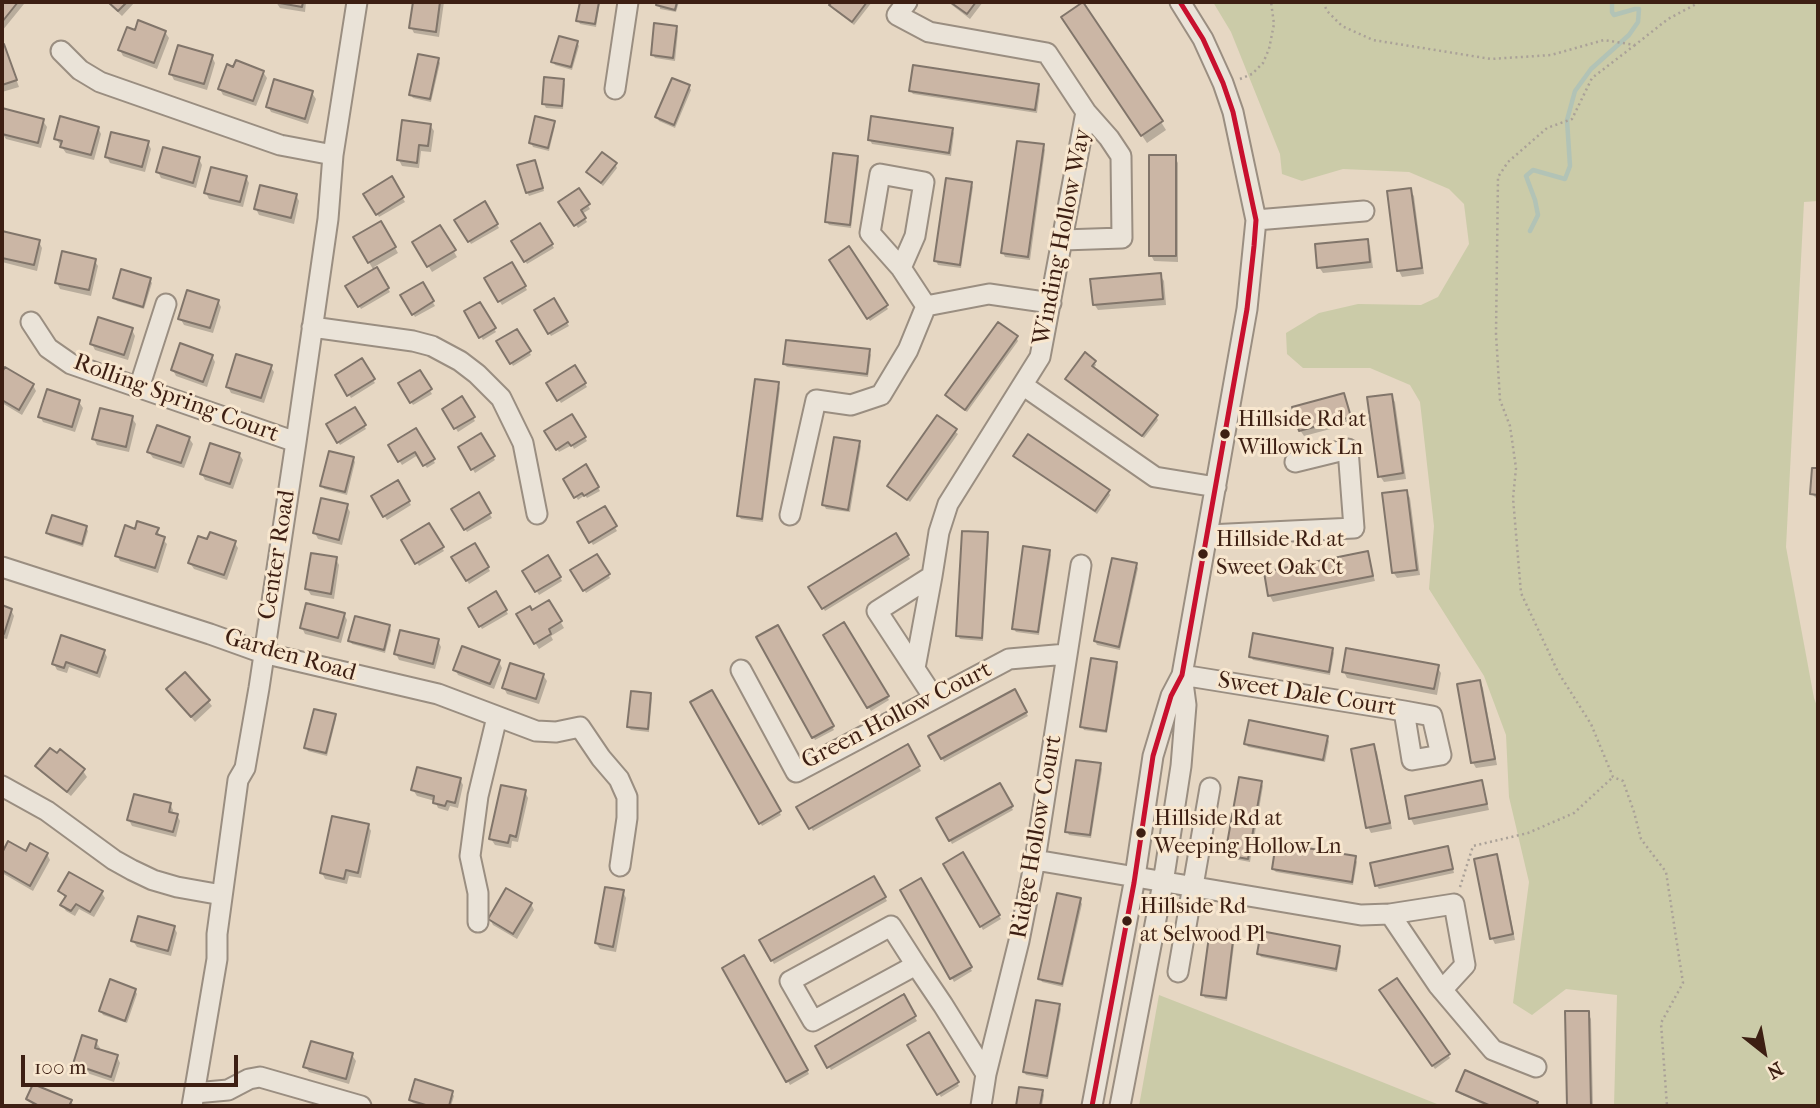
<!DOCTYPE html>
<html>
<head>
<meta charset="utf-8">
<style>
  body { margin:0 }
  #map { position:relative; width:1820px; height:1108px; overflow:hidden; background:#e6d7c3; font-family:"IM FELL French Canon",serif }
  canvas { display:block }
  .frame { position:absolute; inset:0; border:4px solid #3d1f13; pointer-events:none }
  .north { position:absolute; left:1729px; top:1017px; width:70px; height:70px; -webkit-text-stroke:5px #f8e7cf; paint-order:stroke; rotate:149deg; font-size:19px; font-weight:700; line-height:28px; text-align:center; color:#3d1f13 }
  .north::after { content:''; display:block; margin:auto; width:24px; height:32px; background:#3d1f13; clip-path:polygon(50% 0,100% 100%,50% 72%,0 100%) }
  .scale { position:absolute; left:21px; top:1055px; width:217px; height:32px; box-sizing:border-box; border:4px solid #3d1f13; border-top:0; padding-left:9px; font-size:21px; line-height:24px; white-space:nowrap; color:#3d1f13; -webkit-text-stroke:5px #f8e7cf; paint-order:stroke }
</style>
</head>
<body>
<div id="map">
<canvas width="1820" height="1108"></canvas>
<div class="frame"></div>
<div class="north">N</div>
<div class="scale">100 m</div>
</div>
<script>
const g = document.querySelector('canvas').getContext('2d');
g.lineJoin = 'round';
function fillPath(path, color) { g.fillStyle = color; g.fill(path, 'evenodd'); }
const poly = rows => new Path2D(rows.map(r => 'M' + r).join(''));
function stroke(path, color, width, dash) { g.strokeStyle = color; g.lineWidth = width; g.lineCap = dash ? 'butt' : 'round'; g.setLineDash(dash || []); g.stroke(path); }
function label(font, color, halo, rows, align = 'center') {
  g.font = font + ' "IM FELL French Canon",serif'; g.lineWidth = 6; g.setLineDash([]); g.textBaseline = 'middle'; g.strokeStyle = halo; g.fillStyle = color; for (const [text, x, y, turn = 0] of rows) {
    g.save(); g.translate(x, y); g.rotate((+turn || 0) * Math.PI / 180); g.textAlign = isNaN(turn) ? turn : align; if (halo) g.strokeText(text, 0, 0); g.fillText(text, 0, 0); g.restore();
  }
}
const green = poly([
  [1213,2,1818,2,1818,201,1804,202,1786,547,1814,698,1818,709,1818,1106,1614,1106,1617,995,1566,989,1532,1015,1513,1003,1529,882,1509,797,1506,735,1484,676,1429,589,1434,526,1420,402,1410,385,1370,368,1303,368,1287,354,1286,333,1319,313,1358,304,1421,305,1438,297,1469,244,1464,204,1449,189,1409,172,1343,169,1302,181,1282,174,1280,154,1231,32],
  [1159,995,1357,1072,1442,1106,1139,1106]
]);
const shadow = poly([
  [2,2,23,2,24,4,2,31],
  [107,2,135,2,122,16],
  [276,2,306,2,305,12,280,8],
  [415,2,444,2,439,37,414,33,411,27],
  [582,2,600,2,596,27,580,24,578,20],
  [659,2,679,2,676,12,660,9],
  [834,2,872,2,854,25,833,9,831,5],
  [948,2,983,2,970,19],
  [1068,25,1161,122,1166,130,1147,143],
  [676,27,678,31,675,61,655,58,653,55],
  [136,32,165,32,169,38,157,69,123,56,120,50],
  [577,42,579,46,572,70,555,65,553,62],
  [4,46,19,87,2,92,2,47],
  [212,57,215,63,207,90,174,80,171,74],
  [438,59,440,63,431,102,413,98,411,95],
  [263,72,267,78,256,106,223,95,220,89],
  [563,81,565,84,563,109,546,108,544,104],
  [1038,86,1040,90,1037,113,913,94,910,90],
  [689,87,691,90,675,128,659,121,657,117],
  [312,93,316,99,308,124,271,112,268,106],
  [2,110,43,121,47,127,41,148,6,139,2,133],
  [553,123,555,126,549,151,533,147,531,143],
  [430,125,434,131,431,152,421,151,419,168,402,166,399,160],
  [98,128,101,134,94,160,66,153,56,139],
  [952,130,954,133,951,156,872,144,870,140],
  [148,143,151,149,145,172,110,163,107,157],
  [1043,146,1045,150,1030,260,1005,257,1003,253],
  [857,157,859,161,851,228,829,225,827,222],
  [1175,157,1178,163,1178,262,1154,261,1151,255],
  [199,159,202,165,196,188,161,178,158,172],
  [615,164,617,168,603,186,588,172],
  [536,165,544,191,529,196,527,192],
  [246,177,249,183,243,207,209,199,206,193],
  [391,179,405,202,379,217,366,194],
  [971,183,973,187,961,268,938,265,936,261],
  [1410,190,1414,196,1424,274,1402,277,1399,271,1389,193],
  [579,191,590,209,582,214,587,222,578,228,561,203],
  [296,195,299,201,294,224,259,215,256,209],
  [484,204,499,228,471,244,457,220],
  [381,223,398,253,374,267,390,292,361,309,348,287,374,271,355,238],
  [540,225,554,248,527,264,514,241],
  [440,227,457,257,432,272,415,242],
  [2,233,39,242,42,248,37,271,2,262],
  [1367,240,1370,246,1373,268,1323,273,1319,267],
  [849,249,888,309,870,321,831,260],
  [94,260,98,266,91,296,60,289,57,283],
  [511,264,527,290,502,305,486,279],
  [1160,275,1164,281,1166,305,1098,310,1094,304],
  [150,280,152,283,144,309,117,301,114,297],
  [422,284,435,306,415,317,403,296],
  [218,301,221,307,213,333,184,325,180,318],
  [553,301,569,326,551,336,536,311],
  [479,304,496,332,483,340,466,312],
  [132,330,135,336,128,360,95,350,92,344],
  [517,331,531,355,513,366,499,342],
  [1016,337,1018,341,967,412,949,399,947,396],
  [869,351,871,355,868,377,787,367,784,364],
  [212,356,215,362,207,387,176,376,173,370],
  [361,361,375,383,351,398,337,375],
  [1094,362,1096,365,1093,369,1156,416,1158,420,1144,438,1069,382,1067,379],
  [270,366,274,372,264,403,231,393,228,387],
  [575,367,587,387,561,403,549,383],
  [6,369,33,385,36,391,22,415,2,403,2,375],
  [419,372,432,394,413,405,400,384],
  [778,384,780,388,763,522,741,519,739,516],
  [1343,395,1353,423,1304,436,1300,430],
  [1392,396,1395,402,1406,479,1384,482,1380,476],
  [462,399,475,421,458,432,444,409],
  [79,402,83,408,75,432,43,422,40,416],
  [354,409,366,429,340,445,328,425],
  [572,416,587,441,574,449,572,445,559,452,546,432],
  [937,417,958,434,910,502,889,486],
  [132,418,136,424,129,452,97,445,94,439],
  [416,430,435,463,427,468,418,455,402,465,390,446],
  [480,435,495,460,475,473,460,448],
  [189,438,193,444,184,468,153,458,149,452],
  [859,443,861,446,850,512,826,509,824,505],
  [239,454,243,460,233,489,205,480,202,474],
  [1015,456,1108,491,1110,495,1097,514],
  [353,458,355,462,347,495,324,489,322,485],
  [586,467,600,491,587,498,585,495,578,500,565,479],
  [1814,470,1818,470,1818,500,1812,494],
  [397,482,411,505,387,520,373,497],
  [1407,492,1410,498,1420,575,1397,578,1393,572],
  [478,495,492,518,467,532,454,509],
  [347,506,350,512,342,545,318,539,315,533],
  [604,508,617,531,593,545,580,523],
  [428,525,444,551,419,566,403,540],
  [86,527,88,531,83,547,50,536,47,533],
  [157,529,160,537,167,544,158,573,120,561,117,555,136,531],
  [987,534,989,537,983,641,960,639,958,636],
  [895,536,910,559,825,611,811,588],
  [208,541,234,542,238,548,227,580,194,569,190,563],
  [474,545,490,571,469,584,453,558],
  [1049,551,1051,555,1039,635,1016,632,1013,628],
  [1367,553,1375,581,1273,602,1270,596,1266,573],
  [597,556,610,578,586,593,573,571],
  [548,557,562,581,539,595,525,571],
  [336,559,339,565,334,599,311,595,307,589],
  [1136,565,1138,568,1120,650,1097,645,1095,641],
  [496,594,508,614,482,629,470,609],
  [549,602,564,628,551,636,553,640,539,649,518,615,532,612],
  [2,607,11,610,14,616,7,639,2,638],
  [344,614,347,620,341,643,305,634,302,628],
  [844,625,889,700,871,711,825,636],
  [389,626,391,630,385,653,352,644,350,641],
  [778,628,834,730,815,740,759,638],
  [438,641,441,647,435,669,399,660,396,654],
  [1332,649,1334,653,1330,675,1253,660,1251,657],
  [104,651,107,657,100,678,69,667,67,673,57,670,54,664],
  [499,662,502,668,494,689,458,675,455,669],
  [1116,663,1118,667,1107,733,1084,730,1082,726],
  [1437,667,1441,673,1437,695,1347,678,1344,672],
  [543,675,547,681,539,704,507,694,504,688],
  [1480,682,1483,688,1497,765,1476,768,1473,763],
  [168,689,208,701,212,706,195,722],
  [1014,691,1028,716,944,762,930,737],
  [711,692,781,815,762,826,692,703],
  [650,694,652,698,649,732,631,730,628,727],
  [334,715,336,719,327,756,308,751,306,748],
  [1327,738,1329,741,1325,762,1248,747,1246,744],
  [1373,746,1377,752,1392,829,1371,833,1368,827],
  [907,747,921,771,813,831,799,807],
  [1100,765,1102,769,1091,838,1069,835,1067,831],
  [37,766,83,771,87,777,71,796,41,772],
  [460,779,463,785,458,808,450,806,448,811,438,808,435,801,417,796,413,790],
  [1261,782,1263,786,1250,862,1229,858,1227,855],
  [1482,782,1489,810,1414,825,1411,819],
  [1000,786,1013,810,952,844,939,819],
  [525,792,528,798,518,842,512,841,511,848,495,845,491,839],
  [170,804,173,810,172,814,177,815,180,821,176,837,132,826,129,820],
  [368,825,371,831,361,878,349,876,347,884,325,879,322,873],
  [9,844,27,854,47,854,50,860,33,891,2,873,2,856],
  [1449,852,1454,873,1379,889,1377,886,1372,865],
  [962,854,1001,919,983,930,945,864],
  [1496,856,1500,862,1515,940,1495,944,1492,938],
  [1355,858,1357,862,1353,885,1276,872,1273,869],
  [874,878,887,901,774,964,761,941],
  [921,881,972,971,954,982,902,891],
  [60,891,101,892,105,898,94,917,79,909,75,916,66,911,62,905,66,899],
  [623,892,626,898,616,952,600,949,596,943],
  [1080,900,1082,904,1063,987,1042,982,1040,978],
  [531,904,534,910,517,939,493,925,490,919],
  [174,927,177,933,171,956,137,947,133,941],
  [1233,934,1235,937,1227,1001,1205,998,1203,995],
  [1339,947,1341,951,1337,972,1261,957,1259,954],
  [743,957,809,1074,790,1085,724,968],
  [1396,980,1450,1058,1435,1069,1381,991],
  [135,990,137,994,127,1023,103,1015,101,1011],
  [903,997,917,1021,831,1070,817,1046],
  [1059,1006,1061,1009,1048,1079,1026,1075,1024,1072],
  [1567,1013,1588,1013,1591,1019,1593,1106,1569,1106],
  [928,1034,959,1086,941,1097,909,1046],
  [96,1042,100,1048,99,1051,117,1057,120,1063,114,1082,78,1070,74,1064],
  [352,1055,356,1061,349,1084,309,1072,305,1066],
  [1020,1089,1042,1091,1044,1095,1042,1106,1018,1106],
  [1458,1091,1537,1104,1538,1106,1487,1106,1460,1094],
  [452,1093,454,1096,451,1106,422,1106,413,1103,410,1100],
  [28,1099,71,1101,74,1106,34,1106]
]);
const stream = poly([
  [1530,231,1538,215,1535,200,1526,176,1533,170,1565,179,1570,166,1567,120,1575,91,1591,69,1629,35,1638,22,1639,9,1635,9,1614,15,1612,12,1612,2]
]);
const building = poly([
  [2,2,18,2,2,22,2,2],
  [108,2,127,2,118,11,108,2],
  [274,2,303,2,302,7,274,2],
  [413,2,440,2,436,32,409,28,413,2],
  [580,2,599,2,595,24,576,21,580,2],
  [657,2,677,2,675,10,656,5,657,2],
  [832,2,867,2,852,22,829,5,832,2],
  [950,2,976,2,967,14,950,2],
  [1083,2,1163,121,1141,136,1061,17,1083,2],
  [138,20,166,31,154,63,118,50,127,27,135,30,138,20],
  [654,23,677,26,673,58,651,55,654,23],
  [559,36,578,41,571,67,551,62,559,36],
  [4,44,17,80,2,85,2,45,4,44],
  [178,45,213,55,204,84,169,74,178,45],
  [418,54,439,58,430,99,409,95,418,54],
  [236,60,264,71,253,101,218,89,227,64,233,67,236,60],
  [913,65,1039,84,1035,110,909,91,913,65],
  [544,77,564,79,562,106,542,104,544,77],
  [672,78,690,85,674,125,655,117,672,78],
  [274,79,313,91,305,119,266,107,274,79],
  [2,108,44,119,38,143,2,134,2,108],
  [60,116,99,127,91,155,60,147,62,141,54,139,60,116],
  [535,116,555,121,548,148,529,143,535,116],
  [871,116,953,128,949,153,868,140,871,116],
  [402,120,431,124,428,146,419,145,417,163,397,160,402,120],
  [111,132,149,141,142,167,105,157,111,132],
  [1017,141,1044,144,1028,257,1001,253,1017,141],
  [163,147,200,157,193,183,156,172,163,147],
  [602,152,617,163,601,183,586,172,602,152],
  [833,153,858,156,850,225,825,222,833,153],
  [1149,155,1176,155,1176,256,1149,256,1149,155],
  [535,160,543,188,526,193,517,165,535,160],
  [211,167,247,176,240,202,204,193,211,167],
  [392,176,404,197,376,215,363,194,392,176],
  [946,178,972,182,960,265,934,261,946,178],
  [260,185,297,194,291,218,254,209,260,185],
  [579,188,590,204,581,210,586,218,574,226,558,202,579,188],
  [1411,188,1422,268,1397,271,1387,191,1411,188],
  [485,201,498,224,468,242,454,220,485,201],
  [381,221,396,247,368,263,353,237,381,221],
  [540,223,553,244,524,262,511,241,540,223],
  [440,225,456,250,427,267,412,242,440,225],
  [2,231,40,240,34,265,2,258,2,231],
  [1368,239,1370,262,1317,268,1315,244,1368,239],
  [849,246,888,305,867,319,829,260,849,246],
  [62,251,96,259,89,290,55,283,62,251],
  [512,262,526,286,498,302,484,278,512,262],
  [377,267,389,288,358,307,345,286,377,267],
  [121,269,151,278,143,307,113,298,121,269],
  [1161,273,1163,299,1093,305,1090,279,1161,273],
  [423,282,434,301,412,315,400,295,423,282],
  [187,290,219,300,210,328,178,319,187,290],
  [554,298,568,322,548,334,534,310,554,298],
  [480,302,496,328,479,338,464,311,480,302],
  [98,317,133,328,124,355,90,344,98,317],
  [998,322,1018,336,965,410,945,395,998,322],
  [517,329,531,351,510,364,496,341,517,329],
  [786,340,870,349,867,374,783,364,786,340],
  [180,343,213,355,203,382,171,370,180,343],
  [1085,352,1096,361,1092,366,1158,415,1142,436,1065,379,1085,352],
  [236,354,272,365,261,398,226,387,236,354],
  [362,358,375,379,347,396,335,375,362,358],
  [575,365,586,383,557,401,546,383,575,365],
  [5,367,34,384,19,410,2,400,2,372,5,367],
  [420,370,432,389,410,403,398,383,420,370],
  [755,379,779,382,762,519,737,516,755,379],
  [47,389,80,400,72,427,38,417,47,389],
  [1344,393,1351,417,1299,431,1292,407,1344,393],
  [1392,394,1403,473,1378,477,1367,397,1392,394],
  [462,396,475,417,454,429,442,409,462,396],
  [355,407,366,425,337,443,326,424,355,407],
  [100,408,133,416,126,447,92,439,100,408],
  [572,414,586,437,571,446,568,442,556,450,544,431,572,414],
  [937,415,957,429,907,500,887,486,937,415],
  [157,425,190,437,181,463,147,452,157,425],
  [416,428,435,459,423,466,415,452,398,462,388,445,416,428],
  [481,433,495,456,471,470,458,447,481,433],
  [1028,434,1110,490,1095,511,1013,456,1028,434],
  [834,437,860,441,848,510,822,505,834,437],
  [210,443,240,453,230,484,200,474,210,443],
  [329,451,354,457,345,492,320,486,329,451],
  [586,464,599,487,584,496,582,493,574,498,563,479,586,464],
  [1812,468,1818,468,1818,495,1810,494,1812,468],
  [398,480,410,501,383,517,371,496,398,480],
  [1407,490,1417,570,1392,573,1382,493,1407,490],
  [479,492,491,513,464,530,451,509,479,492],
  [321,498,348,504,339,540,313,533,321,498],
  [605,506,617,526,589,543,577,522,605,506],
  [52,515,87,526,82,544,46,533,52,515],
  [137,521,159,528,156,534,165,537,155,568,115,556,125,525,135,529,137,521],
  [429,523,444,547,415,564,401,540,429,523],
  [962,531,988,532,982,638,956,636,962,531],
  [210,532,236,541,224,575,188,563,198,536,207,539,210,532],
  [896,533,909,555,822,609,808,587,896,533],
  [475,543,489,567,466,581,451,557,475,543],
  [1023,546,1050,550,1038,632,1012,629,1023,546],
  [1368,551,1373,576,1268,596,1264,572,1368,551],
  [311,553,337,557,331,594,305,589,311,553],
  [597,554,610,574,583,591,570,570,597,554],
  [548,555,561,577,535,592,522,571,548,555],
  [1112,558,1137,563,1119,647,1094,641,1112,558],
  [496,591,507,610,479,627,468,608,496,591],
  [549,600,562,621,549,629,551,634,534,644,516,614,530,606,532,610,549,600],
  [306,603,345,613,338,638,300,628,306,603],
  [2,605,12,609,4,634,2,634,2,605],
  [355,616,390,625,384,650,348,641,355,616],
  [844,622,889,696,867,708,823,635,844,622],
  [778,625,834,726,812,738,756,637,778,625],
  [400,630,439,639,433,664,394,654,400,630],
  [1253,633,1333,648,1329,672,1249,657,1253,633],
  [61,635,105,650,97,673,66,662,64,668,52,664,61,635],
  [462,646,500,660,490,684,453,670,462,646],
  [1346,648,1439,665,1434,689,1342,672,1346,648],
  [1091,658,1117,662,1106,731,1080,727,1091,658],
  [510,663,544,674,536,699,502,688,510,663],
  [185,672,210,700,191,717,166,689,185,672],
  [1480,680,1495,759,1471,763,1457,684,1480,680],
  [1015,689,1027,712,941,759,928,736,1015,689],
  [712,690,781,811,759,824,690,702,712,690],
  [631,691,651,693,648,729,627,727,631,691],
  [314,709,336,714,326,753,304,748,314,709],
  [1249,720,1328,736,1323,760,1244,744,1249,720],
  [908,744,920,766,809,829,796,807,908,744],
  [1374,744,1390,823,1366,828,1351,749,1374,744],
  [50,748,57,753,60,749,85,769,67,792,35,766,50,748],
  [1076,760,1101,763,1090,835,1065,832,1076,760],
  [417,767,461,778,455,803,447,801,445,806,433,803,434,796,411,790,417,767],
  [1239,777,1262,781,1248,859,1225,855,1239,777],
  [1482,780,1487,804,1409,819,1405,796,1482,780],
  [1000,783,1013,806,949,841,936,818,1000,783],
  [501,785,526,790,516,837,510,835,508,843,489,839,501,785],
  [134,794,171,803,169,812,178,814,173,832,127,820,134,794],
  [332,816,369,824,358,873,346,870,344,879,320,873,332,816],
  [8,841,26,851,30,843,48,853,30,886,2,870,2,853,8,841],
  [1276,843,1356,856,1352,882,1272,869,1276,843],
  [1448,846,1453,869,1375,886,1370,863,1448,846],
  [963,852,1000,915,980,927,943,864,963,852],
  [1497,854,1513,934,1490,939,1474,859,1497,854],
  [69,872,103,891,90,912,76,904,71,911,60,905,66,896,58,891,69,872],
  [874,876,886,897,771,961,759,940,874,876],
  [921,878,972,967,950,979,900,890,921,878],
  [605,887,624,890,613,947,595,943,605,887],
  [506,888,532,903,513,934,488,919,506,888],
  [1057,893,1081,898,1062,984,1038,979,1057,893],
  [138,916,175,926,168,951,131,941,138,916],
  [1210,929,1234,932,1226,998,1201,995,1210,929],
  [1261,931,1340,946,1336,969,1257,954,1261,931],
  [744,955,808,1070,786,1082,722,968,744,955],
  [1397,978,1450,1054,1432,1066,1379,990,1397,978],
  [110,979,136,989,125,1021,99,1011,110,979],
  [904,994,916,1016,827,1068,815,1046,904,994],
  [1036,1000,1060,1004,1047,1076,1023,1072,1036,1000],
  [1565,1011,1589,1011,1591,1106,1567,1106,1565,1011],
  [929,1032,959,1082,937,1095,907,1045,929,1032],
  [82,1035,97,1040,95,1048,118,1055,111,1077,73,1064,82,1035],
  [311,1041,353,1053,346,1079,303,1067,311,1041],
  [1465,1070,1538,1102,1536,1106,1491,1106,1456,1091,1465,1070],
  [415,1079,453,1091,449,1106,429,1106,409,1100,415,1079],
  [33,1084,72,1100,69,1106,39,1106,26,1099,33,1084],
  [1019,1087,1043,1090,1040,1106,1016,1106,1019,1087]
]);
const path = poly([
  [1323,2,1327,11,1342,26,1373,40,1491,59,1551,55,1604,40,1635,45,1668,19,1700,2],
  [1635,45,1592,78,1572,119,1547,128,1508,162,1498,177,1496,334,1500,400,1510,426,1516,468,1513,498,1521,593,1558,672,1591,724,1613,777,1623,781,1634,812,1641,839,1666,872,1683,983,1661,1023,1667,1106],
  [1240,79,1252,74,1263,63,1269,49,1274,24,1271,2],
  [1460,887,1473,846,1528,833,1574,813,1613,777]
]);
const minor = poly([
  [907,2,897,15,929,32,1047,53,1086,112,1040,357,948,504,939,532,932,576,877,611,934,698],
  [61,51,80,70,100,82,280,145,333,155],
  [615,89,628,2],
  [1256,220,1364,211],
  [1063,240,1122,238,1121,156,1109,138,1086,112],
  [901,268,870,233,880,174,924,182,915,236,901,268,926,306],
  [926,306,989,294,1051,303],
  [31,322,48,348,71,364,296,442],
  [312,327,413,341,432,346,460,361,477,374,501,398,523,443,537,514],
  [1024,386,1155,477,1216,487],
  [139,388,166,304],
  [790,515,816,400,851,405,881,395,908,350,926,306],
  [1208,535,1354,528,1348,449,1295,462],
  [2,567,210,634,263,653,438,694,536,731,556,732,580,727,601,758,619,779,627,797,627,818,620,866],
  [915,668,932,576],
  [741,670,796,772,1009,659,1067,654],
  [1182,675,1404,711,1432,716,1441,755,1412,760,1404,711],
  [2,786,47,811,114,860,132,870,153,880,177,887,222,895],
  [1035,860,1361,915,1390,914,1438,985,1493,1050,1536,1067],
  [1390,914,1454,904,1465,965,1442,990],
  [478,922,478,893,470,856,478,796,497,717],
  [916,965,813,1021,790,981,891,926,916,965,943,1005,986,1074],
  [1178,972,1210,788],
  [195,1093,228,1090,249,1079,260,1077,361,1106],
  [192,1106,217,959,217,934,238,780,245,768,259,688,296,442,328,219,333,155,357,2],
  [981,1106,986,1074,1019,941,1035,860,1081,565],
  [1092,1106,1134,883,1153,756,1171,696,1182,675],
  [1120,1106,1163,883,1181,766,1186,705,1182,675,1247,309,1256,220,1233,112,1223,83,1203,39,1180,2]
]);
const bus1 = poly([
  [1092,1106,1134,883,1153,756,1171,696,1182,675,1247,309,1254,246,1256,220,1233,112,1223,83,1203,39,1180,2]
]);
const markers = [
  [1225,434,6,"#3d1f13"],
  [1203,554,6,"#3d1f13"],
  [1141,833,6,"#3d1f13"],
  [1127,921,6,"#3d1f13"]
];
const busNames = [
  ["Hillside Rd at",1238,421],
  ["Willowick Ln",1238,449],
  ["Hillside Rd at",1216,541],
  ["Sweet Oak Ct",1216,569],
  ["Hillside Rd at",1154,820],
  ["Weeping Hollow Ln",1154,848],
  ["Hillside Rd",1140,908],
  ["at Selwood Pl",1140,936]
];
const streetNames = [
  ["Winding Hollow Way",1063,237,-79],
  ["Rolling Spring Court",176,399,20],
  ["Center Road",278,555,-81],
  ["Garden Road",290,656,16],
  ["Sweet Dale Court",1307,695,9],
  ["Green Hollow Court",897,716,-27],
  ["Ridge Hollow Court",1037,837,-80]
];
fillPath(green, '#cbcba8');
fillPath(shadow, '#0003');
stroke(stream, '#b2c3b6', 4.5);
fillPath(building, '#cbb6a5');
stroke(building, '#81756a', 2);
stroke(minor, '#9a8e81', 23);
stroke(path, '#aaa198', 2.5, [2, 3.5]);
stroke(minor, '#eae3d8', 19);
stroke(bus1, '#c8102e', 5);
for (const [x, y, r, color] of markers) { const dot = new Path2D(); dot.arc(x, y, r, 0, 2 * Math.PI); g.fillStyle = color; g.fill(dot); stroke(dot, '#f8e7cf', 2.5); }
label('22px', '#3d1f13', '#f8e7cf', busNames, 'left');
label('24px', '#3d1f13', '#f8e7cf', streetNames);
</script>
</body>
</html>
